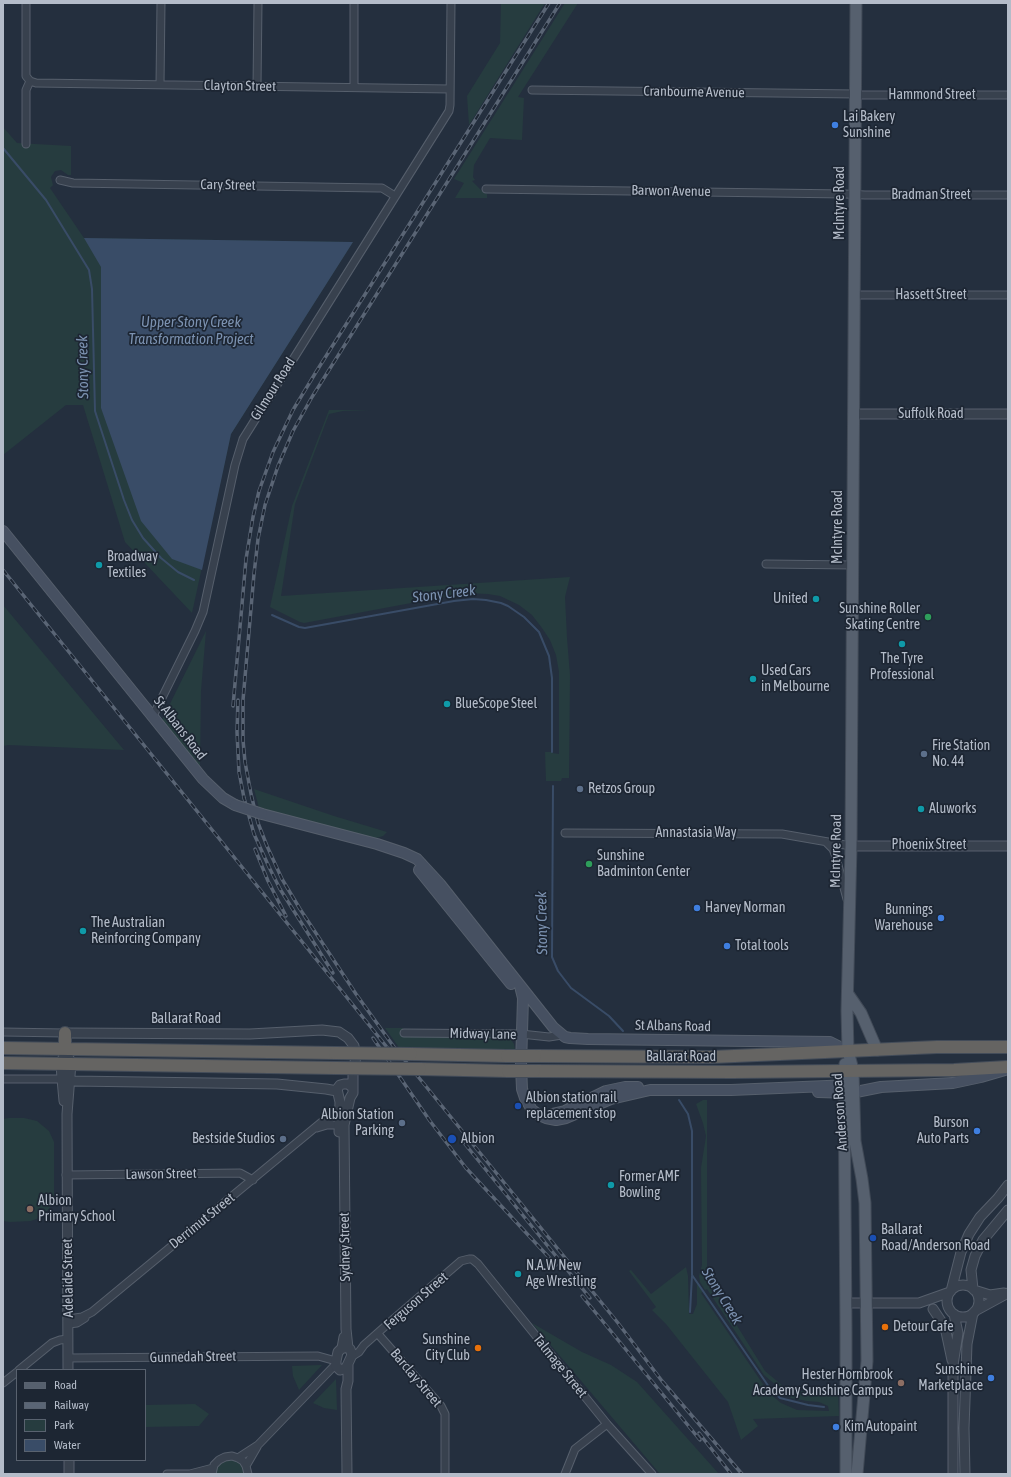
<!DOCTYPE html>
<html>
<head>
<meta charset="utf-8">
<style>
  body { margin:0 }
  #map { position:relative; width:1011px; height:1477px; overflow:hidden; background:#242f3e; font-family:"Asap Condensed",sans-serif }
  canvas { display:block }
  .frame { position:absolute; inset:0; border:4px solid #b4bcc9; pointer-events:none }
  .legend { position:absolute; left:16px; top:1369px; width:130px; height:92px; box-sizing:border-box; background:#1d2633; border:1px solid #59626f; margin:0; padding:5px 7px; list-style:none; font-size:12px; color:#b4bcc9 }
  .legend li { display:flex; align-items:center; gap:8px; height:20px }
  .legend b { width:20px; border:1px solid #59626f }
</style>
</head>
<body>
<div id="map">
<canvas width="1011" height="1477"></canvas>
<div class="frame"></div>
<ul class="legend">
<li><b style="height:5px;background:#56606e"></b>Road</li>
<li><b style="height:5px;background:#5a6575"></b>Railway</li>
<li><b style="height:11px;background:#263c3f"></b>Park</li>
<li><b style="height:11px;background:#394c67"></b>Water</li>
</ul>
</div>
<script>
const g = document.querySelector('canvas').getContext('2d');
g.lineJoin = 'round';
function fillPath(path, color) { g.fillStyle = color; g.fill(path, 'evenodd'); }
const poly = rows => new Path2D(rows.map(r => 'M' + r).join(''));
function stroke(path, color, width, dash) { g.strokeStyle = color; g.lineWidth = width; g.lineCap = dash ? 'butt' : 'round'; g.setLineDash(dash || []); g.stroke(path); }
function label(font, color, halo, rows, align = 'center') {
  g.font = font + ' "Asap Condensed",sans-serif'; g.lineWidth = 3.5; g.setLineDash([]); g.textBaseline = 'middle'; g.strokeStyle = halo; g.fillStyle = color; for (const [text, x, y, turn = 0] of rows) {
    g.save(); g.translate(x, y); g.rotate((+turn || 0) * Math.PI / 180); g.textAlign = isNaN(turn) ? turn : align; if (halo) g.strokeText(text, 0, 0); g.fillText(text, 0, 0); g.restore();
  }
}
const green = poly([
  [501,3,545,3,469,125,467,96,500,43],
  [565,3,578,3,518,97,524,98,522,140,490,138,474,165,473,177,475,180,472,181,484,193,487,194,487,198,455,198,464,183,454,179],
  [3,127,17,143,71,146,71,175,68,175,61,170,55,171,51,177,53,185,50,188,84,238,353,242,231,434,192,613,125,542,83,405,66,405,3,455],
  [329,410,371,410,343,411,329,414,295,504,281,596,570,577,565,597,567,638,570,675,569,778,562,778,561,781,546,781,545,752,552,752,552,753,559,754,559,672,556,655,550,640,542,628,532,615,519,605,500,596,488,594,465,593,304,623,300,622,270,607,292,506],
  [3,605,124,750,8,745,3,746],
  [206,631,201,691,200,767,162,720],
  [254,789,334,816,387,832,383,836,373,839,259,808],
  [385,1028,403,1028,403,1032,510,1038,514,1044,515,1050,400,1049],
  [703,1100,707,1100,707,1277,765,1371,789,1391,838,1391,839,1416,753,1419,758,1426,741,1440,728,1402,666,1324,652,1310,656,1307,629,1271,631,1270,651,1294,686,1267,688,1276,689,1314,693,1314,697,1304,697,1282,703,1292,701,1293,769,1393,781,1403,797,1410,829,1411,828,1406,819,1402,807,1401,791,1398,764,1375,707,1289,705,1290,700,1282,699,1276,702,1265,701,1168,706,1136,703,1123,696,1104],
  [9,1118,24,1118,37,1121,49,1131,54,1142,54,1197,51,1206,46,1212,39,1218,31,1221,10,1222,3,1221,3,1119],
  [532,1323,582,1352,611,1365,637,1382,719,1474,660,1474],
  [322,1365,299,1390,293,1376,292,1366],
  [336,1379,337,1410,324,1408,313,1403],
  [195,1404,209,1414,199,1426,145,1427,145,1405],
  [232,1458,242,1463,246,1474,216,1474,217,1469,221,1462]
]);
const water = poly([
  [84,238,353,242,231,434,202,570,172,559,141,521,101,408,101,267]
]);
const stream = poly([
  [3,148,46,200,89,270,92,289,95,411,124,500,132,520,143,538,161,558,178,572,194,580],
  [272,615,299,627,305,628,454,601,473,599,486,600,501,603,508,606,524,617,539,632,549,656,552,678,552,752],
  [553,786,552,957,558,971,571,988,609,1016,623,1031],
  [679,1100,688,1114,692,1131,692,1275,769,1387,780,1398,808,1405,824,1407],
  [690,1312,692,1276]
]);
const minor = poly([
  [30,81,36,83,450,89],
  [160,84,161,3],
  [257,86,258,3],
  [354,87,354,3],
  [532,90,856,94],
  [856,95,1008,95],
  [26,144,26,90,30,81,26,76,26,3],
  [60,180,73,183,378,188,382,188,395,196],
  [486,189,845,194,865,195,1008,195],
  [854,295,1008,295],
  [766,564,853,565],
  [153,716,195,631,203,612,235,465,243,439,449,111,450,105,451,3],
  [565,833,782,834,851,846],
  [826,842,833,849,835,854,847,899],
  [3,1032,65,1033],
  [404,1033,521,1034,549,1037,562,1035],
  [3,1079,62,1079],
  [317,1128,327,1125,344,1125],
  [66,1175,240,1173,253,1180],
  [68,1319,82,1317,92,1312,323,1121,338,1116],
  [69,1324,77,1323,85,1318],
  [378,1334,441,1406,445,1414,445,1474],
  [351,1357,359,1352,364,1345,390,1322,461,1261,469,1259,472,1259,478,1264,607,1424,652,1474],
  [68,1358,318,1356,336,1361],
  [19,1370,52,1343,60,1340,68,1339],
  [3,1383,17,1372],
  [238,1458,258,1445,336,1364],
  [246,1466,257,1447],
  [167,1474,190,1474,213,1468],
  [212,1474,214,1465,219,1460,225,1457,232,1456,238,1458,243,1461,246,1466,248,1474],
  [565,1474,575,1449,607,1424]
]);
const tertiary = poly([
  [853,414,1008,414],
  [851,846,1008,846],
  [65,1033,250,1034,322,1030,339,1032,348,1038,354,1046,356,1056,353,1075,353,1093,350,1098,344,1125,346,1329,348,1348],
  [65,1049,71,1063,67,1114,68,1370],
  [63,1058,61,1064,62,1079,64,1101],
  [62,1079,74,1081,277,1084,326,1089,337,1091],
  [339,1132,340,1102,337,1089,340,1085,344,1084,348,1084,352,1087],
  '947 1301a16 16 0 1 1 32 0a16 16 0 1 1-32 0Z',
  [973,1289,971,1270,975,1256,983,1240,1008,1210],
  [974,1290,990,1295,1004,1293],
  [951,1291,961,1252,969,1234,980,1217,998,1198,1008,1185],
  [846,1303,919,1303,950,1292],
  [933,1309,945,1327,952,1360],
  [975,1311,1008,1293],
  [344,1348,347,1347,350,1349,352,1355,346,1368,340,1370,336,1366,336,1361,338,1352,342,1348,344,1337],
  [69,1460,69,1474],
  [347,1474,346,1389,348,1381,348,1365],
  [953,1474,953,1365,958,1333,954,1314],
  [965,1474,964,1428,967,1344,973,1313]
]);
const secondary = poly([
  [3,531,203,779,223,798,235,805],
  [262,814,377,844,404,853,417,859,440,884,553,1027,565,1037,570,1038,588,1039,830,1042,848,1051],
  [419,870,511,984],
  [520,986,523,998,521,1066,522,1089,525,1098,532,1110,539,1115,546,1118,556,1120,566,1118,611,1099,650,1090,731,1090,851,1085],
  [818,1092,851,1093,881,1087,953,1083,981,1077,1005,1070],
  [552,1114,565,1111,606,1091,625,1087,638,1087]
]);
const primary = poly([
  [856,3,851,846,847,1011,848,1051,853,1070,855,1141,862,1179,865,1203,867,1361,857,1474],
  [848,994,861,1013,877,1050],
  [845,1064,844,1071,846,1332,846,1474]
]);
const trunk = poly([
  [3,1048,335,1053],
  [65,1049,65,1033],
  [411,1054,507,1056],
  [535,1056,712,1057,937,1047,1008,1047],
  [3,1063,335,1068],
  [420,1069,508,1071],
  [534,1071,732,1072,954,1070,1008,1067]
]);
const rail = poly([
  [560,3,312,397,293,431,278,466,265,505,258,539,254,574,243,700,243,740,245,762,251,794,258,823,267,846,282,879,300,909,356,994,394,1047,618,1323,662,1381,742,1474],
  [3,570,390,1051],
  [238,700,237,732,239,772,244,798,254,834,269,867,280,889,333,973],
  [233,706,246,559,253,517,259,491,273,452,293,410,316,372,549,3],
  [255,849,268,881,286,916],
  [373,1038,430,1121,466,1168,556,1265],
  [465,1144,590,1298],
  [582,1296,700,1440],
  [699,1433,731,1474]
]);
const secondaryBridge = poly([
  [235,805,262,814]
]);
const trunkBridge = poly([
  [335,1053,411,1054],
  [507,1056,535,1056],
  [335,1068,420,1069],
  [508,1071,534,1071]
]);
const markers = [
  [835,125,4,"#3f7fe0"],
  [99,565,4,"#0f9aa8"],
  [816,599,4,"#0f9aa8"],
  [928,617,4,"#2e9e5b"],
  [902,644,4,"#0f9aa8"],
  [753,679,4,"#0f9aa8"],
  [447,704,4,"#0f9aa8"],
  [924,754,4,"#5c6f8a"],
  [580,789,4,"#5c6f8a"],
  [921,809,4,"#0f9aa8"],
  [589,864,4,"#2e9e5b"],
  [697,908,4,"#3f7fe0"],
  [941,918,4,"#3f7fe0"],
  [83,931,4,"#0f9aa8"],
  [727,946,4,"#3f7fe0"],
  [518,1106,4,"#1a4fb4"],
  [402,1123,4,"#5c6f8a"],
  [977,1131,4,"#3f7fe0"],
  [283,1139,4,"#5c6f8a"],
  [452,1139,5,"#1a4fb4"],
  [611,1185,4,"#0f9aa8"],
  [30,1209,4,"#8d6e63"],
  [873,1238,4,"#1a4fb4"],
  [518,1274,4,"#0f9aa8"],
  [885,1327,4,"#e8710a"],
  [478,1348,4,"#e8710a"],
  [991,1378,4,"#3f7fe0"],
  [901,1383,4,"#8d6e63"],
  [836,1427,4,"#3f7fe0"]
];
const streetNames = [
  ["Clayton Street",240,86,1],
  ["Cranbourne Avenue",694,92,1],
  ["Hammond Street",932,95],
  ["Cary Street",228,185,1],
  ["Barwon Avenue",671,191,1],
  ["Bradman Street",931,195],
  ["McIntyre Road",840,203,-90],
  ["Hassett Street",931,295],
  ["Gilmour Road",273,389,-58],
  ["Suffolk Road",931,414],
  ["McIntyre Road",838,527,-90],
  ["St Albans Road",180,728,52],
  ["Annastasia Way",696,833],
  ["Phoenix Street",929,845],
  ["McIntyre Road",836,851,-89],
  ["Ballarat Road",186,1019],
  ["St Albans Road",673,1026,1],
  ["Midway Lane",483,1034,1],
  ["Ballarat Road",681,1057],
  ["Anderson Road",840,1112,-94],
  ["Lawson Street",161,1174,-1],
  ["Derrimut Street",202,1221,-39],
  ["Sydney Street",345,1247,-91],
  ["Adelaide Street",68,1278,-91],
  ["Ferguson Street",416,1301,-41],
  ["Gunnedah Street",193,1357,-1],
  ["Talmage Street",560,1366,51],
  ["Barclay Street",416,1378,50]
];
const poiNames = [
  ["Lai Bakery",843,117],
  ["Sunshine",843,133],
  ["Broadway",107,557],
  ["Textiles",107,573],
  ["United",808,599,"right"],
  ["Sunshine Roller",920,609,"right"],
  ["Skating Centre",920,625,"right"],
  ["The Tyre",902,659,"center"],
  ["Professional",902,675,"center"],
  ["Used Cars",761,671],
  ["in Melbourne",761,687],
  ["BlueScope Steel",455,704],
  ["Fire Station",932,746],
  ["No. 44",932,762],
  ["Retzos Group",588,789],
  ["Aluworks",929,809],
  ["Sunshine",597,856],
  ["Badminton Center",597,872],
  ["Harvey Norman",705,908],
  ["Bunnings",933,910,"right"],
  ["Warehouse",933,926,"right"],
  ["The Australian",91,923],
  ["Reinforcing Company",91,939],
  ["Total tools",735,946],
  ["Albion station rail",526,1098],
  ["replacement stop",526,1114],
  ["Albion Station",394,1115,"right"],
  ["Parking",394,1131,"right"],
  ["Burson",969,1123,"right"],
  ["Auto Parts",969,1139,"right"],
  ["Bestside Studios",275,1139,"right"],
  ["Albion",461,1139],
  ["Former AMF",619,1177],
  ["Bowling",619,1193],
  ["Albion",38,1201],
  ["Primary School",38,1217],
  ["Ballarat",881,1230],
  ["Road/Anderson Road",881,1246],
  ["N.A.W New",526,1266],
  ["Age Wrestling",526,1282],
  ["Detour Cafe",893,1327],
  ["Sunshine",470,1340,"right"],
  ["City Club",470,1356,"right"],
  ["Sunshine",983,1370,"right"],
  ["Marketplace",983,1386,"right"],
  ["Hester Hornbrook",893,1375,"right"],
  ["Academy Sunshine Campus",893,1391,"right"],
  ["Kim Autopaint",844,1427]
];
const waterNames = [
  ["Upper Stony Creek",191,322],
  ["Transformation Project",191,339],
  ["Stony Creek",83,367,-91],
  ["Stony Creek",444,594,-7],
  ["Stony Creek",542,923,-91],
  ["Stony Creek",722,1296,58]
];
fillPath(green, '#263c3f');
fillPath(water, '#394c67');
stroke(stream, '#394c67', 2);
stroke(minor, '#565f6c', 9);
stroke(tertiary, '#565f6c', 11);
stroke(secondary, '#565f6c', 12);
stroke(primary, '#414a57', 13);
stroke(trunk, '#434c59', 14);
stroke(minor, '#38414e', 7);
stroke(tertiary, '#38414e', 9);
stroke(secondary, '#465061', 10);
stroke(primary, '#56606e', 11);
stroke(trunk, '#656462', 12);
stroke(rail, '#5a6575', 3.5);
stroke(rail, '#1d2633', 2, [6]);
stroke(secondaryBridge, '#565f6c', 12, []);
stroke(trunkBridge, '#434c59', 14, []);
stroke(secondaryBridge, '#465061', 10);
stroke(trunkBridge, '#656462', 12);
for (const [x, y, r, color] of markers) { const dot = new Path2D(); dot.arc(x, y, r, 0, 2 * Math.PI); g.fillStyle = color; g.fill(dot); stroke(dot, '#1d2633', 1.5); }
label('14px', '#b4bcc9', '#1d2633', streetNames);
label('14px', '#b4bcc9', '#1d2633', poiNames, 'left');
label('italic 15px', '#7c92b1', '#1d2633', waterNames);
</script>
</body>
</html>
